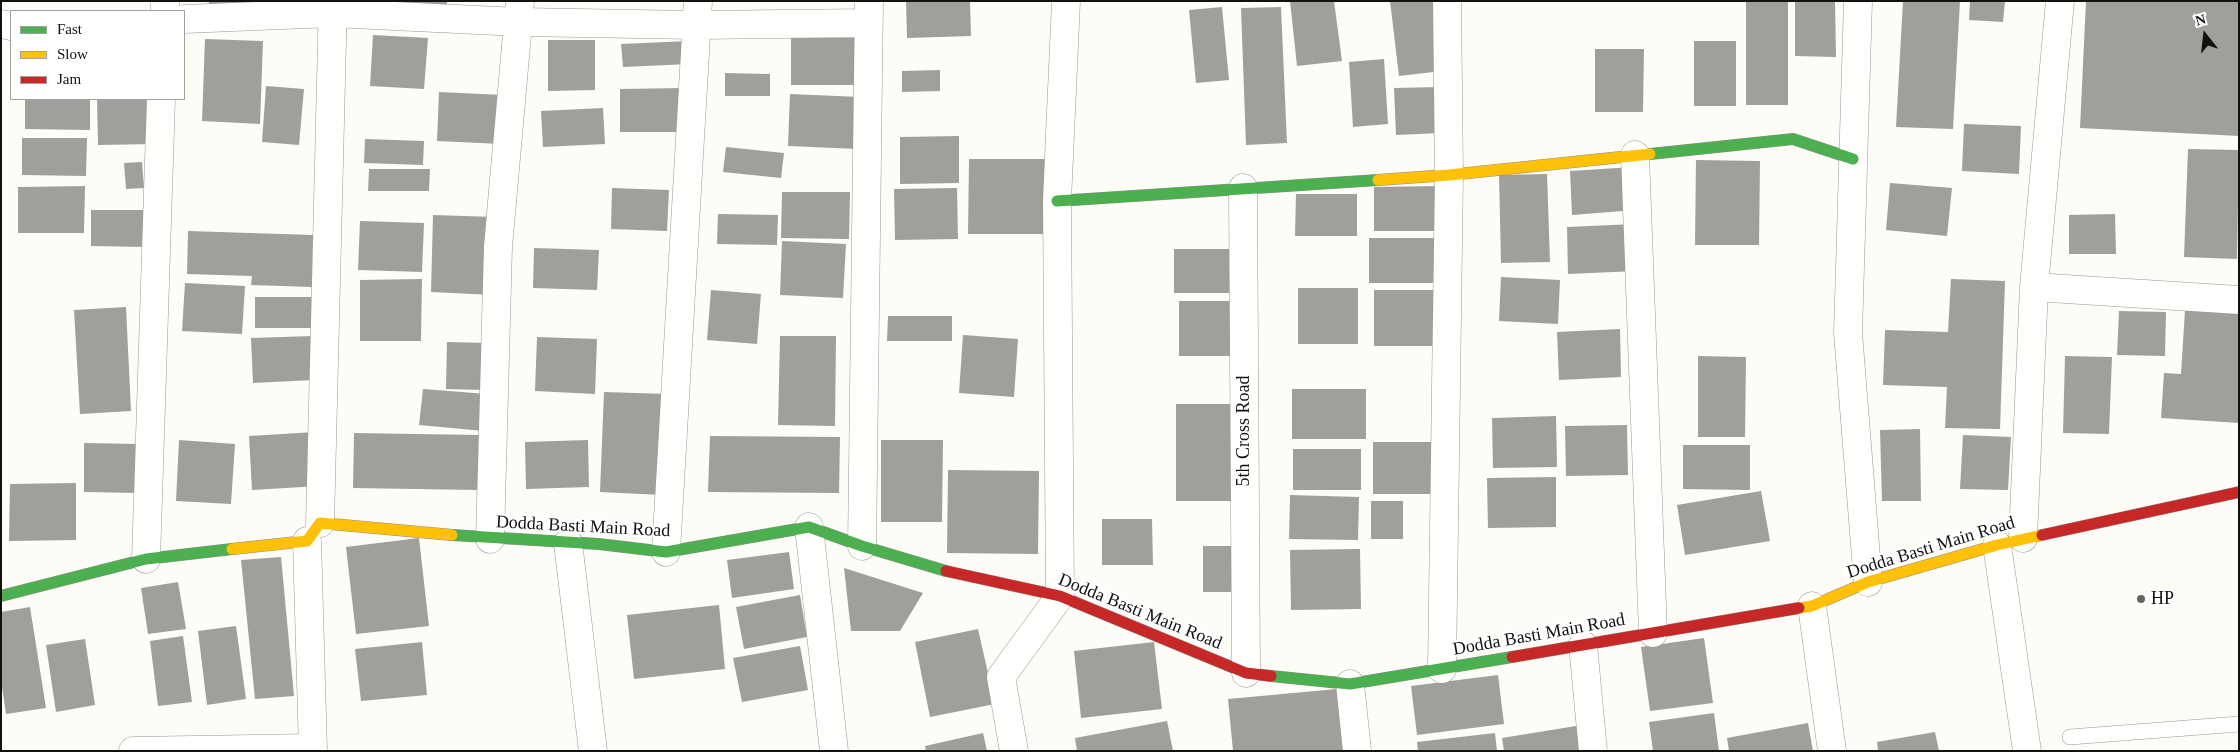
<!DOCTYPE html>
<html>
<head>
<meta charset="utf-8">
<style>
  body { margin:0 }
  #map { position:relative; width:2240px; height:752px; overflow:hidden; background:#fdfcf7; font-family:Georgia,serif }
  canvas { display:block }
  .frame { position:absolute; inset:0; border:2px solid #111; pointer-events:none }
  .legend { position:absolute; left:10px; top:10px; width:175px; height:90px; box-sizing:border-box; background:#fff; border:1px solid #a0a0a0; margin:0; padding:6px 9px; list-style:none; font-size:15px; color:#111 }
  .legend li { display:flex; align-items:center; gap:10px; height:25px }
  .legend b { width:25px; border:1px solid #a0a0a0 }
  .north { position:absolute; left:2180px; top:10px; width:50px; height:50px; -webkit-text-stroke:4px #fff; paint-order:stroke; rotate:344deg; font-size:14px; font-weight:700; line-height:20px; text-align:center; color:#111 }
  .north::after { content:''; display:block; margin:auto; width:18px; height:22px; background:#111; clip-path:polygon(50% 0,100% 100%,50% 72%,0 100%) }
</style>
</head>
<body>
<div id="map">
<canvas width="2240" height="752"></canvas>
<div class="frame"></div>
<ul class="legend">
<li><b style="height:6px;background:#4caf50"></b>Fast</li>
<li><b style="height:6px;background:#ffc107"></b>Slow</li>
<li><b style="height:6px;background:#c62828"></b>Jam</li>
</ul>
<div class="north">N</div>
</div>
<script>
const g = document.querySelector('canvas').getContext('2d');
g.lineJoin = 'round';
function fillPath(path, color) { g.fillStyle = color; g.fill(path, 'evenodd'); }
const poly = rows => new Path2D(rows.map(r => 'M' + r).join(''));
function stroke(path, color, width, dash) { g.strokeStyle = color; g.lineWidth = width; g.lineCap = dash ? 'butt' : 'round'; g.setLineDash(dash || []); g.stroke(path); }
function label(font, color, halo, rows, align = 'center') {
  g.font = font + ' Georgia,serif'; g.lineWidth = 5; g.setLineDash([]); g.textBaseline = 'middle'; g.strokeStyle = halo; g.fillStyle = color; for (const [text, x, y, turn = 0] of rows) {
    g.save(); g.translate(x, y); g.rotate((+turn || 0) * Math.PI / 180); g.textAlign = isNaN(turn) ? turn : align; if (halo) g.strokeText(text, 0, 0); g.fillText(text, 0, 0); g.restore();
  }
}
const building = poly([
  [209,1,268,1,268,7,209,4],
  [381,1,447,1,447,6],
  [906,1,970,1,971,36,907,38],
  [1290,1,1334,1,1342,61,1297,66],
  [1390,1,1434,1,1442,71,1399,76],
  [1746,1,1788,1,1788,105,1746,105],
  [1795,1,1835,1,1836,57,1795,56],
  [1903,1,1960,1,1953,129,1896,127],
  [1970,1,2005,1,2003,22,1969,20],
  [2086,1,2239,1,2239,136,2080,128],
  [1222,7,1229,80,1196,83,1189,10],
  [1281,7,1287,143,1246,145,1241,8],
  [373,35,428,38,424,89,370,86],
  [791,37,863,38,862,85,791,85],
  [205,39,263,41,260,124,202,121],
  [548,40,595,40,595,90,548,91],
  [689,41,689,64,623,67,621,44],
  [1694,41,1736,41,1736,106,1694,106],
  [1595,49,1644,49,1643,112,1595,112],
  [1384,59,1388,124,1353,127,1349,62],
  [940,70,940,91,902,92,902,71],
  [725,73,770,74,770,96,725,96],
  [266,86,304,89,299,145,262,142],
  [1440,87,1442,133,1396,135,1394,88],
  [683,88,683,132,620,132,620,89],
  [439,92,503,95,501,144,437,141],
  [790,94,860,97,858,149,788,146],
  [25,99,90,99,90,130,25,129],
  [97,99,153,99,155,144,98,145],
  [603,108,605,144,543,147,541,111],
  [1964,124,2021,126,2019,174,1962,171],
  [959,136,959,183,900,184,900,137],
  [22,138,87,138,86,176,22,175],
  [365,139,424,141,423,165,364,163],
  [726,147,784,153,781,178,723,172],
  [2188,149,2239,150,2237,259,2184,257],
  [969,159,1048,159,1048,234,968,234],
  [1696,160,1760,161,1759,245,1695,245],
  [142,162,144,188,126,189,124,163],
  [1633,167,1636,210,1572,215,1570,171],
  [369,169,430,169,429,191,368,191],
  [1547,174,1550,262,1501,263,1499,175],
  [1890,183,1952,188,1947,236,1886,230],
  [85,186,84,233,18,233,18,187],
  [1439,186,1439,231,1374,231,1374,187],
  [612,188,669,190,667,231,611,229],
  [957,188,958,239,895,240,894,189],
  [782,192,850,192,849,239,781,238],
  [1296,194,1357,194,1357,236,1295,236],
  [91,210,146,210,146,247,91,246],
  [718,214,778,215,777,245,717,244],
  [2115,214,2116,254,2069,254,2069,215],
  [433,215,496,217,493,295,431,292],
  [360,221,424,223,422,272,358,270],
  [1634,224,1636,271,1568,274,1567,227],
  [188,231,313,235,312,287,251,285,252,276,187,274],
  [1369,238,1436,238,1436,283,1369,283],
  [782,241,846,244,843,298,780,295],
  [534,248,599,250,597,290,533,288],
  [1174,249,1235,249,1234,293,1174,293],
  [1501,277,1560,280,1558,324,1499,321],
  [422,279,421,341,360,341,360,280],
  [1951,279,2005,281,2000,429,1945,428,1947,387,1883,385,1885,330,1948,332],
  [185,283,245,286,242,334,182,331],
  [1298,288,1358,288,1358,344,1298,344],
  [711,290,761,294,757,344,707,340],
  [1374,290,1439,290,1438,346,1374,346],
  [255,297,315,297,314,328,255,328],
  [1179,301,1239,301,1238,356,1179,356],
  [126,307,131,411,80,414,74,310],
  [2185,310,2239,313,2239,423,2161,418,2164,373,2181,374],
  [2119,311,2166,312,2165,356,2117,355],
  [888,316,952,316,952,341,887,341],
  [1620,329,1621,377,1559,380,1557,332],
  [963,335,1018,339,1014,397,959,393],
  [313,336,314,380,253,383,251,338],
  [780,336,836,336,835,426,778,425],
  [537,337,597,339,595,394,535,391],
  [447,342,487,343,485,390,446,389],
  [1698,356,1746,357,1745,437,1698,437],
  [2065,356,2112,357,2109,434,2063,433],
  [423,389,487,394,484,431,419,425],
  [1292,389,1366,389,1366,439,1292,439],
  [604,392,667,394,662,495,600,492],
  [1176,404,1235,404,1235,501,1176,501],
  [1556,416,1557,467,1493,468,1492,418],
  [1627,425,1628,475,1566,476,1565,426],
  [1920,429,1921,501,1882,501,1880,430],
  [315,432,319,486,252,490,249,436],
  [354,433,479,435,478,490,353,488],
  [1963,435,2011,437,2008,490,1960,489],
  [710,436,840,437,839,493,708,492],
  [179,440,235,444,231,504,176,501],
  [588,440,589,487,526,489,525,442],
  [881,440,943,440,942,522,881,522],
  [1373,442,1432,442,1433,494,1373,494],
  [84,443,139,444,138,493,84,492],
  [1683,445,1750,445,1750,490,1683,489],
  [1293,449,1361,449,1361,490,1293,490],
  [948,470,1039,471,1038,554,947,553],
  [1556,477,1556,527,1488,528,1487,478],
  [76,483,76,540,9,541,10,484],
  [1761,491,1770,541,1685,555,1677,505],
  [1290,495,1359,497,1358,540,1289,539],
  [1371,501,1403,501,1403,539,1371,539],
  [1102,519,1152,519,1153,565,1102,565],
  [419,538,429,626,356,634,346,547],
  [1203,546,1232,546,1232,592,1203,592],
  [1360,549,1361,609,1291,610,1290,550],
  [789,552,794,589,732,598,727,560],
  [281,557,294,696,255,699,241,560],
  [844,568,923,593,900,631,851,631],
  [178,582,186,629,148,634,141,588],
  [800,595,807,637,744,649,736,607],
  [719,605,725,669,634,679,627,615],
  [30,607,46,708,6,714,1,680,1,612],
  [236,626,246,699,207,705,198,631],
  [978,629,995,704,930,717,915,642],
  [183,636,192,702,158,706,150,641],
  [1704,638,1713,703,1650,711,1641,647],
  [85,639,95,705,56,712,46,645],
  [422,642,427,695,361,701,355,649],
  [1154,642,1162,709,1081,718,1074,651],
  [800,646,808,690,742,702,733,658],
  [1498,675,1504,724,1417,735,1411,686],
  [1337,689,1343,751,1233,751,1228,699],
  [1714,713,1719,751,1653,751,1649,722],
  [1167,721,1173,751,1077,751,1075,738],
  [1808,723,1813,751,1729,751,1727,738],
  [1582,725,1586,751,1504,751,1502,738],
  [1935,732,1939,751,1878,751,1877,742],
  [983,733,987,751,926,751,925,746],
  [1495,733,1497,751,1418,751,1417,742]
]);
const lane = poly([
  [2070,737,2239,724]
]);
const street = poly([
  [1858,1,1848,333,1868,582],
  [165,11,165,1],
  [184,19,332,13,519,22,697,25,868,23],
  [1,24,11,26],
  [1635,155,1653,633],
  [1243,188,1246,673],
  [2034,287,2239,300],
  [320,523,333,1],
  [809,527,834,751],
  [2023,538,2034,287,2060,1],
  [490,539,498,247,520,1],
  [307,541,313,751],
  [568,543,593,751],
  [1997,545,2027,751],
  [862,546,869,1],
  [666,552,698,1],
  [146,559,161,99],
  [1812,606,1832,751],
  [1583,645,1593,751],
  [1442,669,1449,175,1447,1],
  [1350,684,1357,751],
  [133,751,312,748],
  [1014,751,1001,677,1060,596,1057,201,1066,1]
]);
const fast = poly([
  [1650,154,1793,139,1853,159],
  [1057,201,1378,180],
  [452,535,599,544,666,552,809,527,862,546,946,571],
  [1,596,146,559,232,549],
  [1271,676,1350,684,1512,657]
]);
const slow = poly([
  [1378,180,1449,175,1650,154],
  [232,549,307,541,320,523,452,535],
  [1799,608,1812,606,1868,582,1997,545,2042,535]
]);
const jam = poly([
  [2042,535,2239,492],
  [946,571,1060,596,1246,673,1271,676],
  [1512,657,1799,608]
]);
const markers = [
  [2141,599,5,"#646362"]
];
const streetNames = [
  ["5th Cross Road",1244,431,-90],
  ["Dodda Basti Main Road",583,527,3],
  ["Dodda Basti Main Road",1931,548,-17],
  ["Dodda Basti Main Road",1140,612,22],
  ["Dodda Basti Main Road",1539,635,-10]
];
const poiNames = [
  ["HP",2151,599]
];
fillPath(building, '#a19f9c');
stroke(lane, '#979795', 16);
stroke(street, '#979795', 29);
stroke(fast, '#8e8d8b', 12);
stroke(slow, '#8e8d8b', 12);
stroke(jam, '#8e8d8b', 12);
stroke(lane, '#fffffe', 15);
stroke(street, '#fffffe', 28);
stroke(fast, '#4caf50', 11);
stroke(slow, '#ffc107', 11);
stroke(jam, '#c62828', 11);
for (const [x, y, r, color] of markers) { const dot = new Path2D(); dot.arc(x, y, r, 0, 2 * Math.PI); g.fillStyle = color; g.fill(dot); stroke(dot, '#fff', 2); }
label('18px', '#111', '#fff', streetNames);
label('18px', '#111', '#fff', poiNames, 'left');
</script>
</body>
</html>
